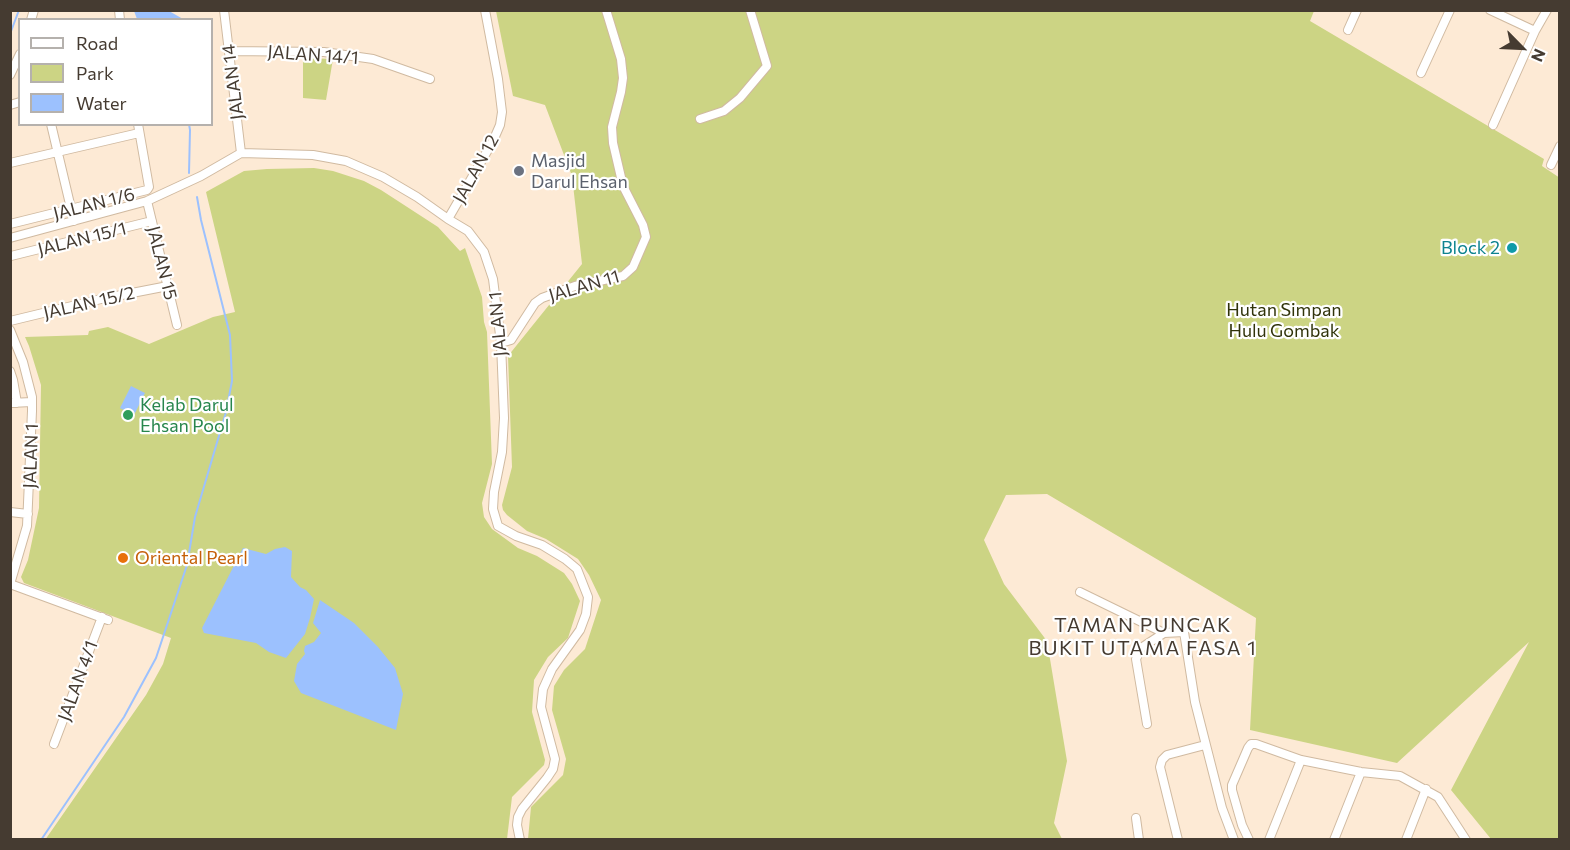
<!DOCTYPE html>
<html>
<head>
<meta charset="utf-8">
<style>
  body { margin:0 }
  #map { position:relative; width:1570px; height:850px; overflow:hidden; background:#fdead5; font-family:Commissioner,sans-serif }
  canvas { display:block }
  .frame { position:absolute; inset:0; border:12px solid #453b31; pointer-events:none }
  .legend { position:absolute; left:18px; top:18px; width:195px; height:108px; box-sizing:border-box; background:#fff; border:2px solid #b5b1ad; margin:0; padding:8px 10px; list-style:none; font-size:18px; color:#453b31 }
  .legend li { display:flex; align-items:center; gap:12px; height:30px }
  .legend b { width:30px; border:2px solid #b5b1ad }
  .north { position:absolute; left:1492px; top:18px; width:60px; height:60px; -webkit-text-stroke:4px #fff; paint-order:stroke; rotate:114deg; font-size:16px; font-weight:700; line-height:24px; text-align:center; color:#453b31 }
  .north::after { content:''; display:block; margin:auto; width:21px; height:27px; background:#453b31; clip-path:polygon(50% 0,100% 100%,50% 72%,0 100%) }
</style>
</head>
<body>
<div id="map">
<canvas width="1570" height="850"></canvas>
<div class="frame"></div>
<ul class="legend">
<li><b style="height:8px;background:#fff"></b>Road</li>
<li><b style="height:16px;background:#ccd484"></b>Park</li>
<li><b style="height:16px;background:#9cc1fe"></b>Water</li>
</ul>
<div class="north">N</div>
</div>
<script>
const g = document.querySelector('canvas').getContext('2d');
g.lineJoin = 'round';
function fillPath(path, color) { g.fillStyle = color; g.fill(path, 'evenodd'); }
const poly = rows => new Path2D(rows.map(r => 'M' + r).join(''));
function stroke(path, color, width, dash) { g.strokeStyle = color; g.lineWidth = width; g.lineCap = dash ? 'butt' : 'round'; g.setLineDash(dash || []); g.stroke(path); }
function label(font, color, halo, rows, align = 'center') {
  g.font = font + ' Commissioner,sans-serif'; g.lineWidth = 4.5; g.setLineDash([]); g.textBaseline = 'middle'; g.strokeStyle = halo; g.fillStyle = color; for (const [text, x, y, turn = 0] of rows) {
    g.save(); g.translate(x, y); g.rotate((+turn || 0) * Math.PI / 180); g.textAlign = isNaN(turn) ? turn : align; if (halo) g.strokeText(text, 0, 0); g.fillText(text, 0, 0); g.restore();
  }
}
const green = poly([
  [496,11,1314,11,1310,21,1544,159,1542,166,1560,178,1559,839,1491,839,1451,790,1529,642,1397,763,1250,730,1256,618,1047,494,1006,495,984,540,1004,584,1047,641,1067,761,1054,823,1062,839,528,839,531,807,563,775,566,759,552,710,554,686,564,670,585,649,601,600,589,575,578,559,546,539,527,531,507,515,503,510,502,505,512,467,508,356,582,264,572,176,545,105,513,96],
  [303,58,333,59,326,100,303,98],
  [314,168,333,171,364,181,381,190,438,227,460,251,465,248,482,297,484,322,487,332,492,464,482,503,484,517,492,529,518,548,537,556,564,573,572,584,580,601,568,638,548,657,534,680,532,712,545,760,544,765,512,797,507,839,45,840,146,695,163,664,171,638,24,583,21,577,28,560,39,508,41,385,29,346,25,337,88,335,89,331,108,327,149,344,213,317,235,312,206,192,244,171,267,169]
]);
const water = poly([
  [134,11,169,11,183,19,137,19],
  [131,386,145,393,134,415,120,408],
  [285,547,292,551,291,577,300,587,306,590,314,599,310,618,305,634,286,658,269,652,256,643,204,633,202,628,243,548,266,554,275,549],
  [320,600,354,623,378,647,395,668,403,694,396,730,301,693,294,681,297,664,305,654,304,651,305,646,314,642,321,633,313,623]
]);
const stream = poly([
  [10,34,19,10],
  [189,173,190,130,189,124],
  [41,840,124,717,156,658,187,565,195,517,226,412,232,381,230,335,201,220,197,197]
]);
const minor = poly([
  [119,10,120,20],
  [224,10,241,153],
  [1490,10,1535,31],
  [31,20,34,10],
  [1348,30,1357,10],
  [229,51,324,52,373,59,430,79],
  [1421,73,1450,10],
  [10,75,20,54],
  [10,105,20,102],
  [700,119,724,111,740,98,767,66,750,10],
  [51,124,74,221],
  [1493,125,1535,31,1547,10],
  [10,163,139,133],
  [1551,165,1560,146],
  [147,201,177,325],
  [448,219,493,141,500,125,502,112,498,79,485,10],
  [10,224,147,190,149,187,138,124],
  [10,238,147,201,201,176,241,153,313,155,346,161,383,177,417,197,448,219,468,231,484,252,493,279,501,343,504,418,502,452,494,492,493,509,498,526,516,536,542,545,565,559,577,569,588,597,586,614,580,630,552,669,543,689,541,707,555,759,553,769,547,778,522,809,518,817,517,825,520,840],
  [11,256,152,221],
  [10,321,101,299,168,286],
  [10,330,23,362,32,397,32,411,27,526,10,584],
  [501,343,511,340,535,303,542,298,575,286,623,276,633,267,646,237,643,225,623,186,613,143,612,127,621,92,623,78,621,59,606,10],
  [10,371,13,380,17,403],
  [10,403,32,402],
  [10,512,28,514],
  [10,584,108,620],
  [1080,592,1164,633,1184,632,1195,702,1222,808,1234,840],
  [1147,724,1136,659,1141,648,1164,633],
  [54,744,102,617],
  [1136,818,1139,840],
  [1178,840,1160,767,1162,760,1167,755,1205,745],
  [1249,840,1242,825,1232,790,1232,785,1248,748,1251,744,1256,744,1301,760,1361,772,1400,776,1438,797,1466,840],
  [1269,840,1301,760],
  [1334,840,1361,772],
  [1406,840,1426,789]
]);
const markers = [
  [519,171,6,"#6b7280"],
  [1512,248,6,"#0f9aa8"],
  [128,415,6,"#2e9e5b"],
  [123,558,6,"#e8710a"]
];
const streetNames = [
  ["JALAN 14/1",313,55,4],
  ["JALAN 14",233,82,-97],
  ["JALAN 12",476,169,-61],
  ["JALAN 1/6",94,204,-14],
  ["JALAN 15/1",82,239,-14],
  ["JALAN 15",162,263,76],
  ["JALAN 11",584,286,-16],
  ["JALAN 15/2",89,303,-13],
  ["JALAN 1",498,324,-95],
  ["JALAN 1",31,456,-88],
  ["JALAN 4/1",78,681,-70]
];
const worshipNames = [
  ["Masjid",531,161],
  ["Darul Ehsan",531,182]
];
const cultureNames = [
  ["Block 2",1500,248]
];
const parkNames = [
  ["Hutan Simpan",1284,310],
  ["Hulu Gombak",1284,331]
];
const leisureNames = [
  ["Kelab Darul",140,405],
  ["Ehsan Pool",140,426]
];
const foodNames = [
  ["Oriental Pearl",135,558]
];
const neighbourhoodNames = [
  ["TAMAN PUNCAK",1143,625],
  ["BUKIT UTAMA FASA 1",1143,648]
];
fillPath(green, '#ccd484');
fillPath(water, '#9cc1fe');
stroke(stream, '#9cc1fe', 2);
stroke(minor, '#d0baa1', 10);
stroke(minor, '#fff', 8);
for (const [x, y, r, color] of markers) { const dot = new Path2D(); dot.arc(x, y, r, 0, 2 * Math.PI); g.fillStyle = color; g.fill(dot); stroke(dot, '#fff', 2); }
label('18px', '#453b31', '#fff', streetNames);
label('18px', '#5b616d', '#fff', worshipNames, 'left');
label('18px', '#0d838f', '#fff', cultureNames, 'right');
label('18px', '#30330a', '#fff', parkNames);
label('18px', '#27864d', '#fff', leisureNames, 'left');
label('18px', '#c56008', '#fff', foodNames, 'left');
g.letterSpacing = '1.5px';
label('20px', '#453b31', '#fff', neighbourhoodNames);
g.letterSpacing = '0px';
</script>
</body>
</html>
